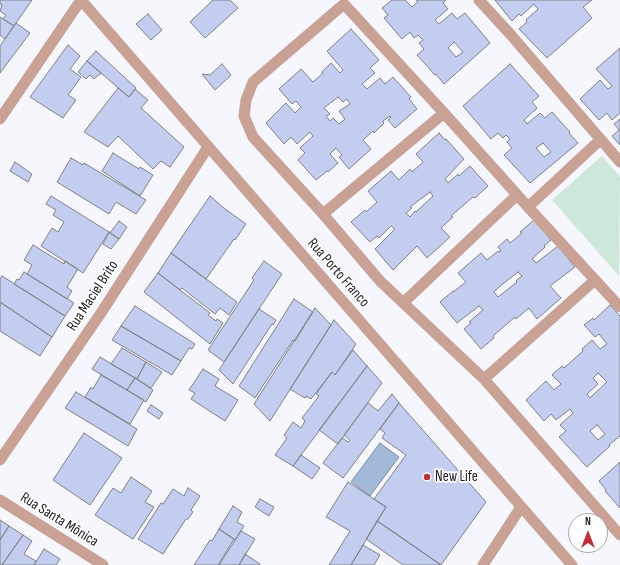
<!DOCTYPE html>
<html>
<head>
<meta charset="utf-8">
<style>
  body { margin:0 }
  #map { position:relative; width:620px; height:565px; overflow:hidden; background:#f5f7fc; font-family:"Sofia Sans Condensed",sans-serif }
  canvas { display:block }
  .north { position:absolute; left:568px; top:513px; width:40px; height:40px; box-sizing:border-box; background:#fff; border:1px solid #a8a8a9; border-radius:50%; rotate:0deg; font-size:11px; font-weight:700; line-height:16px; text-align:center; color:#252527 }
  .north::after { content:''; display:block; margin:auto; width:14px; height:18px; background:#bf2f36; clip-path:polygon(50% 0,100% 100%,50% 72%,0 100%) }
</style>
</head>
<body>
<div id="map">
<canvas width="620" height="565"></canvas>
<div class="north">N</div>
</div>
<script>
const g = document.querySelector('canvas').getContext('2d');
g.lineJoin = 'round';
function fillPath(path, color) { g.fillStyle = color; g.fill(path, 'evenodd'); }
const poly = rows => new Path2D(rows.map(r => 'M' + r).join(''));
function stroke(path, color, width, dash) { g.strokeStyle = color; g.lineWidth = width; g.lineCap = dash ? 'butt' : 'round'; g.setLineDash(dash || []); g.stroke(path); }
function label(font, color, halo, rows, align = 'center') {
  g.font = font + ' "Sofia Sans Condensed",sans-serif'; g.lineWidth = 3.5; g.setLineDash([]); g.textBaseline = 'middle'; g.strokeStyle = halo; g.fillStyle = color; for (const [text, x, y, turn = 0] of rows) {
    g.save(); g.translate(x, y); g.rotate((+turn || 0) * Math.PI / 180); g.textAlign = isNaN(turn) ? turn : align; if (halo) g.strokeText(text, 0, 0); g.fillText(text, 0, 0); g.restore();
  }
}
const green = poly([
  [602,156,620,177,619,276,552,200]
]);
const water = poly([
  [380,443,399,457,370,496,351,482,380,443]
]);
const building = poly([
  [0,0,32,0,14,26,3,19,6,15,0,11,2,5,0,4,0,0],
  [213,0,230,0,238,8,205,38,190,22,213,0],
  [392,0,405,0,412,7,418,2,416,0,446,0,443,3,448,9,435,20,439,24,452,13,457,19,465,13,490,43,444,84,436,74,435,75,417,55,424,49,419,43,423,40,418,35,414,38,410,32,402,39,384,18,388,15,382,8,392,0],
  [454,42,463,52,456,57,448,48,454,42],
  [495,0,592,0,583,7,592,18,547,58,519,29,527,22,526,20,538,9,534,4,521,16,519,14,512,21,495,0],
  [148,14,162,30,151,40,136,24,148,14],
  [0,17,14,26,5,39,0,35,0,17],
  [16,23,30,33,0,73,0,46,16,23],
  [351,29,379,60,370,68,375,73,362,84,367,89,380,78,385,84,393,77,411,97,409,99,417,109,395,128,388,120,391,117,390,116,383,121,384,123,374,133,373,131,363,140,371,149,349,169,339,157,342,155,336,148,330,154,338,163,328,172,327,171,316,180,298,160,305,153,300,148,313,136,310,132,297,144,291,137,284,144,266,123,286,103,295,113,301,107,296,101,292,104,279,89,301,69,313,82,323,73,322,72,331,63,340,73,343,70,327,51,351,29],
  [338,97,343,102,347,99,350,104,339,111,345,119,339,124,333,118,330,121,326,116,330,114,324,108,338,97],
  [68,45,80,56,70,69,81,77,68,95,76,100,63,118,30,97,68,45],
  [620,48,620,113,612,120,607,113,599,120,580,99,600,80,608,89,612,86,596,69,620,48],
  [96,51,136,88,129,97,87,61,96,51],
  [87,61,101,73,94,79,90,75,86,79,78,72,87,61],
  [222,64,231,75,215,90,202,74,210,75,222,64],
  [510,64,539,96,532,102,537,108,524,120,527,124,540,113,545,118,552,112,570,132,569,133,578,143,530,183,504,155,512,148,507,142,510,139,506,135,503,138,498,133,491,139,463,106,510,64],
  [543,143,551,152,544,157,536,148,543,143],
  [118,88,129,97,135,89,148,100,141,108,184,147,170,167,161,161,153,169,118,136,108,147,84,132,118,88],
  [620,119,620,145,612,136,619,130,614,124,620,119],
  [439,133,445,140,446,139,464,159,445,179,448,183,458,174,459,176,470,166,488,186,475,198,473,197,451,216,453,217,441,228,450,237,427,258,417,246,393,270,375,249,395,229,391,226,379,238,377,236,370,242,351,222,365,210,366,212,377,202,368,191,391,171,399,180,410,169,412,172,423,162,416,154,439,133],
  [430,192,433,196,416,212,415,211,410,217,406,213,412,208,410,207,430,192],
  [113,153,139,169,140,167,153,175,140,196,102,171,113,153],
  [71,158,83,165,84,163,146,200,136,214,116,202,109,214,57,182,71,158],
  [15,162,32,174,28,182,10,171,15,162],
  [51,196,109,232,83,273,41,246,52,228,58,232,64,222,53,215,56,210,46,204,51,196],
  [210,196,225,209,246,224,235,240,234,239,206,279,171,253,210,196],
  [534,220,551,240,544,246,545,247,532,259,536,263,558,246,575,267,550,286,561,298,537,319,529,308,516,319,515,317,493,336,494,338,481,349,464,329,471,323,469,322,483,310,479,306,457,323,440,302,453,291,453,292,466,282,458,273,481,253,487,260,498,251,499,252,501,251,498,247,507,239,510,243,522,233,520,232,534,220],
  [518,272,522,276,516,281,517,282,498,297,494,292,499,287,518,272],
  [119,221,127,227,119,239,110,233,119,221],
  [109,232,119,239,111,249,103,244,109,232],
  [33,245,64,264,65,261,78,269,67,287,72,291,67,299,27,274,32,265,24,260,33,245],
  [171,253,237,302,229,315,220,308,215,314,182,288,180,290,158,273,171,253],
  [264,261,282,274,224,362,208,350,254,280,252,278,264,261],
  [24,272,74,303,65,316,14,284,17,279,19,280,24,272],
  [158,273,210,313,208,315,216,321,217,319,223,323,210,344,144,292,158,273],
  [2,276,65,316,52,337,0,302,0,279,2,276],
  [294,299,313,312,295,341,293,340,255,398,239,386,294,299],
  [0,302,52,337,40,356,0,331,0,302],
  [610,305,620,316,620,436,609,445,610,446,587,467,559,437,566,431,560,425,573,413,570,409,556,420,551,414,544,421,526,400,546,381,554,390,561,384,552,375,562,366,564,368,583,351,582,349,592,340,600,349,607,344,599,334,595,337,584,325,593,318,594,320,610,305],
  [598,373,607,382,590,398,587,394,598,384,593,378,598,373],
  [597,425,605,434,598,440,590,431,597,425],
  [135,306,195,344,192,349,189,348,181,361,121,326,135,306],
  [315,308,331,325,270,421,254,404,315,308],
  [259,309,276,320,273,325,272,324,233,384,219,370,259,309],
  [334,320,356,344,335,375,332,372,311,399,306,396,305,398,290,389,334,320],
  [121,326,181,361,172,375,112,340,121,326],
  [122,348,146,362,137,379,111,364,122,348],
  [353,350,367,366,293,466,275,455,287,438,284,435,293,422,301,428,305,421,302,418,319,396,316,394,332,372,335,375,353,350],
  [100,357,135,378,127,390,92,369,100,357],
  [146,362,162,372,151,388,137,379,146,362],
  [367,366,382,383,338,444,319,430,367,366],
  [203,369,219,379,215,386,238,400,225,421,191,399,195,393,189,390,203,369],
  [101,375,144,400,130,424,85,397,91,387,93,389,101,375],
  [135,378,153,390,146,402,127,390,135,378],
  [76,392,137,429,128,446,65,408,76,392],
  [392,394,399,403,343,478,323,463,342,438,348,442,350,440,344,435,368,403,378,411,392,394],
  [399,403,486,502,441,565,377,521,386,507,374,499,406,455,382,438,385,433,380,429,399,403],
  [151,405,163,413,159,419,147,411,151,405],
  [84,433,122,458,90,505,53,480,84,433],
  [301,455,320,468,312,479,293,466,301,455],
  [620,462,620,508,605,491,606,490,599,481,620,462],
  [131,477,152,491,145,502,154,507,133,539,95,515,113,488,121,493,131,477],
  [348,482,386,507,351,565,329,565,350,531,326,517,348,482],
  [188,488,200,496,191,510,193,512,188,519,186,519,163,554,138,539,161,503,163,504,173,489,184,496,188,488],
  [260,499,274,507,269,516,255,507,260,499],
  [233,506,242,512,237,522,244,526,235,540,219,529,233,506],
  [0,520,9,526,0,540,0,520],
  [377,521,388,528,441,565,403,565,366,539,377,521],
  [9,526,23,535,2,565,0,565,0,540,9,526],
  [219,529,234,539,218,565,194,565,210,540,212,541,219,529],
  [241,531,255,539,239,565,219,565,241,531],
  [23,535,32,541,24,554,36,561,34,565,2,565,23,535],
  [363,545,380,555,374,565,351,565,363,545],
  [44,549,60,559,56,565,34,565,44,549],
  [245,554,260,564,259,565,239,565,245,554]
]);
const service = poly([
  [479,0,511,35,620,162],
  [528,207,600,140],
  [323,214,444,113],
  [403,303,517,195],
  [620,307,528,207,444,113,344,4,253,82,246,100,244,116,253,137,323,214,380,281,484,379,620,535],
  [484,379,595,280]
]);
const minor = poly([
  [81,0,572,565],
  [0,119,81,0],
  [0,460,101,313,208,147],
  [0,500,103,565],
  [483,565,521,507]
]);
const markers = [
  [427,477,4,"#bf2f36"]
];
const streetNames = [
  ["Rua Porto Franco",338,273,49],
  ["Rua Maciel Brito",93,296,-57],
  ["Rua Santa Mônica",59,520,32]
];
const poiNames = [
  ["New Life",435,477]
];
fillPath(green, '#cde8d8');
fillPath(water, '#a3b9d8');
stroke(water, '#7d8da3', 1);
fillPath(building, '#c3cdf0');
stroke(building, '#808186', 1);
stroke(service, '#c9a295', 11);
stroke(minor, '#c9a295', 11);
for (const [x, y, r, color] of markers) { const dot = new Path2D(); dot.arc(x, y, r, 0, 2 * Math.PI); g.fillStyle = color; g.fill(dot); stroke(dot, '#fff', 1.5); }
label('15px', '#252527', '#fff', streetNames);
label('15px', '#252527', '#fff', poiNames, 'left');
</script>
</body>
</html>
